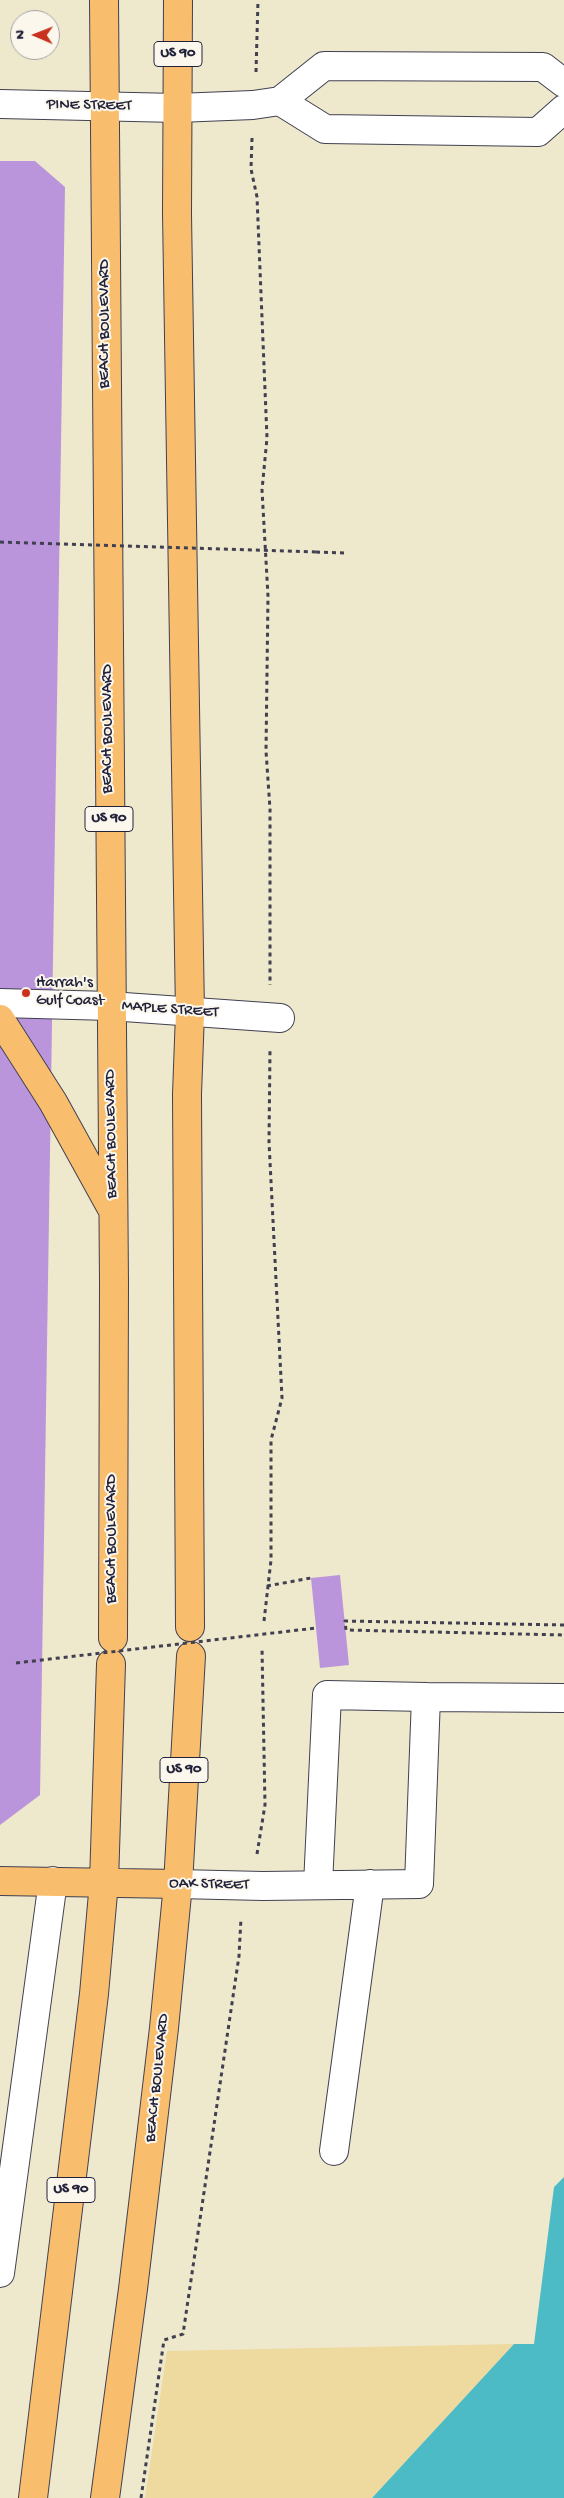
<!DOCTYPE html>
<html>
<head>
<meta charset="utf-8">
<style>
  body { margin:0 }
  #map { position:relative; width:564px; height:2498px; overflow:hidden; background:#eee8cd; font-family:"Gochi Hand",sans-serif }
  canvas { display:block }
  .north { position:absolute; left:10px; top:10px; width:50px; height:50px; box-sizing:border-box; background:#fbf7ec; border:1px solid #a4a2a5; border-radius:50%; rotate:271deg; font-size:14px; font-weight:700; line-height:20px; text-align:center; color:#22223b }
  .north::after { content:''; display:block; margin:auto; width:18px; height:22px; background:#c8321e; clip-path:polygon(50% 0,100% 100%,50% 72%,0 100%) }
</style>
</head>
<body>
<div id="map">
<canvas width="564" height="2498"></canvas>
<div class="north">N</div>
</div>
<script>
const g = document.querySelector('canvas').getContext('2d');
g.lineJoin = 'round';
function fillPath(path, color) { g.fillStyle = color; g.fill(path, 'evenodd'); }
const poly = rows => new Path2D(rows.map(r => 'M' + r).join(''));
function stroke(path, color, width, dash) { g.strokeStyle = color; g.lineWidth = width; g.lineCap = dash ? 'butt' : 'round'; g.setLineDash(dash || []); g.stroke(path); }
function label(font, color, halo, rows, align = 'center') {
  g.font = font + ' "Gochi Hand",sans-serif'; g.lineWidth = 4; g.setLineDash([]); g.textBaseline = 'middle'; g.strokeStyle = halo; g.fillStyle = color; for (const [text, x, y, turn = 0] of rows) {
    g.save(); g.translate(x, y); g.rotate((+turn || 0) * Math.PI / 180); g.textAlign = isNaN(turn) ? turn : align; if (halo) g.strokeText(text, 0, 0); g.fillText(text, 0, 0); g.restore();
  }
}
const sand = poly([
  [514,2344,372,2498,145,2498,167,2351]
]);
const water = poly([
  [564,2177,564,2498,372,2498,514,2344,534,2344,554,2187]
]);
const building = poly([
  [0,161,35,161,65,187,40,1795,0,1825],
  [340,1575,349,1665,320,1668,311,1578]
]);
const path = poly([
  [256,72,258,0],
  [252,138,251,169,257,197,267,438,262,490,268,596,266,751,270,809,270,985],
  [316,552,346,553],
  [267,1586,311,1578],
  [264,1621,271,1560,271,1440,282,1398,269,1142,270,1049],
  [564,1625,345,1621,346,1630,564,1635],
  [257,1854,265,1805,262,1648],
  [141,2498,164,2340,183,2334,239,1956,241,1918]
]);
const minor = poly([
  [280,101,325,129,538,132,564,109],
  [0,104,177,108,253,105,280,101,324,66,543,67,564,83],
  [0,1003,110,1006,280,1018],
  [426,1697,564,1698],
  [178,1884,263,1886,419,1884,426,1697,327,1695,318,1885],
  [334,2151,370,1884],
  [0,2273,53,1881]
]);
const major = poly([
  [104,0,114,1282,113,1638],
  [178,0,177,214,190,1013,187,1094,190,1627],
  [0,1019,53,1102,111,1207],
  [0,1881,178,1884],
  [33,2498,94,1994,104,1882,111,1664],
  [105,2498,133,2289,164,2028,178,1884,191,1656]
]);
const pathBridge = poly([
  [0,542,316,552],
  [16,1663,316,1628]
]);
const markers = [
  [26,993,5,"#c8321e"]
];
const shields = [
  [178,54,48],
  [109,819,48],
  [184,1770,48],
  [71,2190,48]
];
const shieldNames = [
  ["US 90",178,54],
  ["US 90",109,819],
  ["US 90",184,1770],
  ["US 90",71,2190]
];
const streetNames = [
  ["PINE STREET",89,106,1],
  ["BEACH BOULEVARD",106,324,-90],
  ["BEACH BOULEVARD",109,729,-90],
  ["MAPLE STREET",170,1010,4],
  ["BEACH BOULEVARD",112,1134,-91],
  ["BEACH BOULEVARD",113,1539,-90],
  ["OAK STREET",209,1885,1],
  ["BEACH BOULEVARD",158,2078,-84]
];
const poiNames = [
  ["Harrah's",36,984],
  ["Gulf Coast",36,1002]
];
fillPath(sand, '#eeda9e');
fillPath(water, '#4dbbc5');
fillPath(building, '#bb95dc');
stroke(minor, '#414051', 30);
stroke(major, '#414051', 30);
stroke(path, '#414051', 3, [4, 4]);
stroke(minor, '#fff', 28);
stroke(major, '#f9be6d', 28);
stroke(pathBridge, '#414051', 3, [4, 4]);
for (const [x, y, r, color] of markers) { const dot = new Path2D(); dot.arc(x, y, r, 0, 2 * Math.PI); g.fillStyle = color; g.fill(dot); stroke(dot, '#fbf7ec', 2); }
for (const [x, y, w] of shields) { const box = new Path2D(); box.roundRect(x - w / 2, y - 12.5, w, 25, 4); g.fillStyle = '#fbf7ec'; g.fill(box); stroke(box, '#22223b', 1); }
label('bold 15px', '#22223b', null, shieldNames);
label('16px', '#22223b', '#fbf7ec', streetNames);
label('16px', '#22223b', '#fbf7ec', poiNames, 'left');
</script>
</body>
</html>
